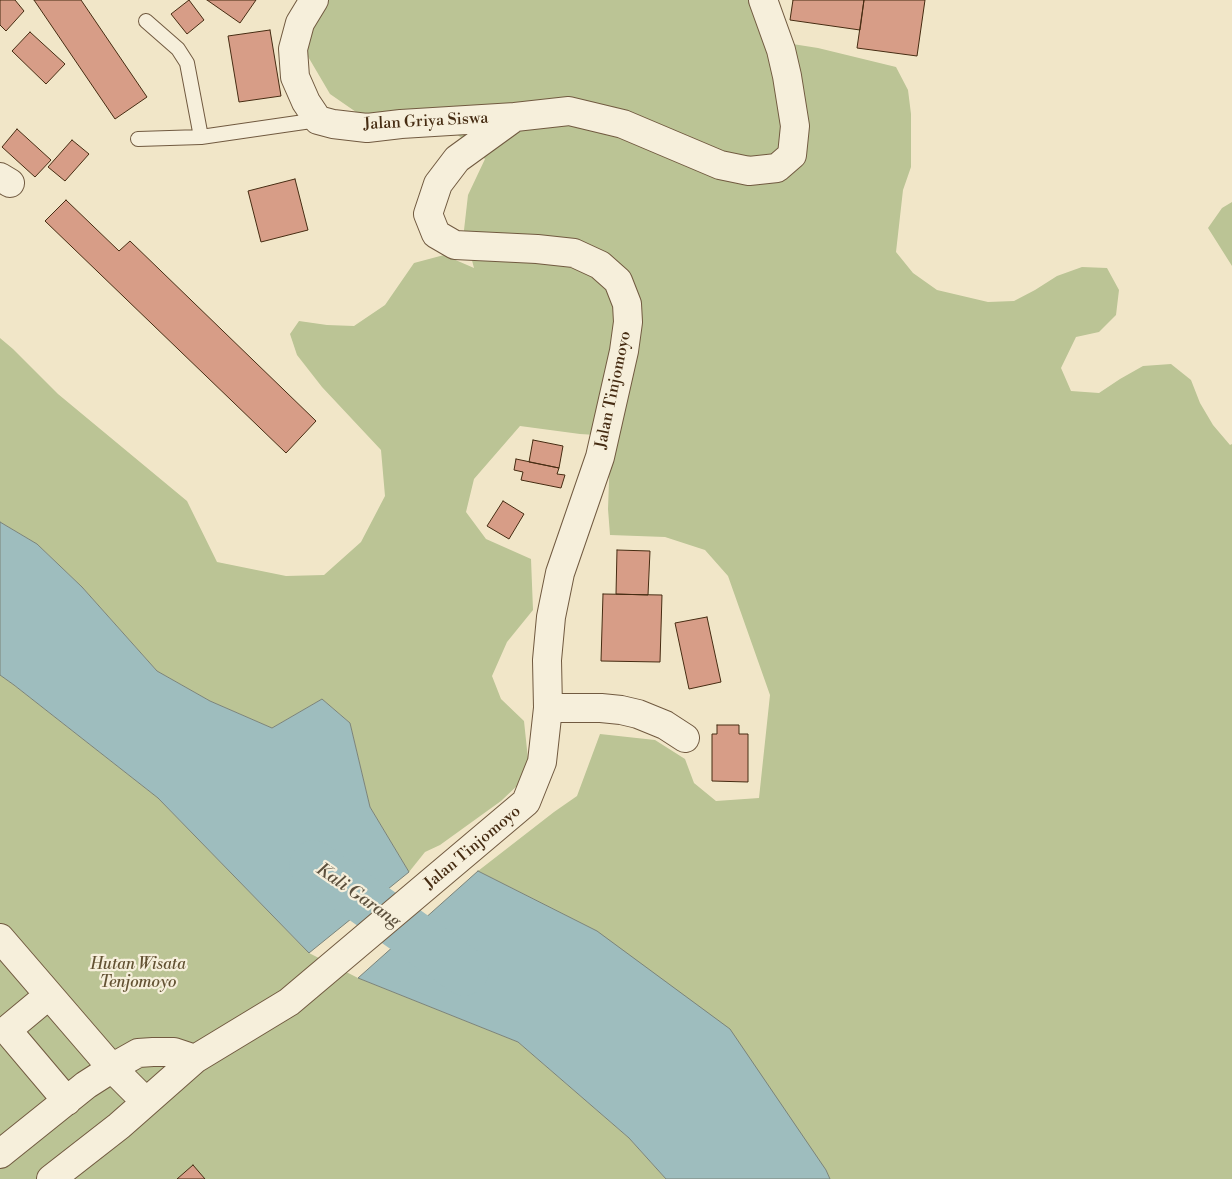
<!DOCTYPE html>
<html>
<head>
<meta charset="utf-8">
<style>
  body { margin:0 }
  canvas { display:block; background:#f1e6c8 }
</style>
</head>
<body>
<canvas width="1232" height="1179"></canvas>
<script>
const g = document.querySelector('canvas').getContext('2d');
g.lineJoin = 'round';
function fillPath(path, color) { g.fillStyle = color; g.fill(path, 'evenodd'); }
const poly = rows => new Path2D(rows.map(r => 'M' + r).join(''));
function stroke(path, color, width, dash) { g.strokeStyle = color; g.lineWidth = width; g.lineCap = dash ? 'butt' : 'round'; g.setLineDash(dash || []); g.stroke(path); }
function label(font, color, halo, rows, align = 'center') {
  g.font = font + ' "Libre Bodoni",serif'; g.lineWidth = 4.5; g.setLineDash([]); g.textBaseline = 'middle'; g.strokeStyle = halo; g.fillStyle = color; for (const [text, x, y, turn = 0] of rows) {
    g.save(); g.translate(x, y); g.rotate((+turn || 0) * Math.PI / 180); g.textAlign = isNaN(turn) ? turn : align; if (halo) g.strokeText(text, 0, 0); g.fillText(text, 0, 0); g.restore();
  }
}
const green = poly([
  [323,0,753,0,767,40,818,48,896,67,908,90,911,114,911,167,903,190,896,252,913,273,937,290,988,302,1014,301,1035,290,1057,276,1082,267,1107,268,1119,290,1116,315,1099,332,1076,337,1061,368,1071,391,1099,393,1120,379,1143,366,1171,364,1191,380,1200,403,1213,425,1230,445,1232,444,1232,1179,830,1179,826,1170,597,931,478,871,554,812,577,796,600,734,655,740,685,759,694,783,716,801,759,798,770,695,728,576,705,550,665,537,610,535,608,509,610,454,596,435,580,434,520,426,474,479,466,512,486,539,531,559,533,610,507,642,492,676,501,699,524,721,528,759,520,783,501,801,440,845,425,852,409,872,370,807,350,723,322,699,272,728,210,701,157,671,82,587,37,544,0,522,0,338,13,349,58,394,187,501,217,562,286,576,324,575,361,542,385,496,381,450,322,387,297,355,290,334,299,321,327,325,354,326,385,305,414,263,444,255,474,268,464,230,468,195,485,159,466,141,449,129,369,121,330,94,293,31],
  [1232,202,1232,266,1208,228,1222,208],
  [0,675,14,685,158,798,309,953,358,978,518,1042,629,1138,666,1179,0,1179]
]);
const water = poly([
  [0,522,37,544,82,587,157,671,210,701,272,728,322,699,350,723,370,807,409,872,309,953,158,798,14,685,0,675,0,522],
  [478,871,597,931,730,1029,826,1170,830,1179,666,1179,629,1138,518,1042,358,978,478,871]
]);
const river = poly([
  [314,865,464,971]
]);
const building = poly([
  [0,0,15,0,24,11,6,31,0,25,0,0],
  [34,0,81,0,147,97,115,119,34,0],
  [189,0,204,20,187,34,171,14,189,0],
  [207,0,256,0,240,23,207,0],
  [793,0,864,0,860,30,790,20,793,0],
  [864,0,925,0,917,56,857,48,864,0],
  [270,30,281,96,239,102,228,36,270,30],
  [30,32,65,64,46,84,12,51,30,32],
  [17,129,51,160,35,177,2,147,17,129],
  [72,140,89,154,65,181,48,167,72,140],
  [295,179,308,230,261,242,248,191,295,179],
  [66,200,119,251,130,241,316,421,286,453,45,221,66,200],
  [533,440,563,446,559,468,529,462,533,440],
  [516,459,559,468,557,474,565,475,561,488,521,480,523,472,514,470,516,459],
  [503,501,524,514,509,539,487,526,503,501],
  [617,550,650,551,648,595,616,594,617,550],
  [603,594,662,595,660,662,601,661,603,594],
  [707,617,721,682,689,689,675,623,707,617],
  [717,725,739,725,739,734,748,734,748,782,712,781,712,734,717,734,717,725],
  [193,1165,205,1179,177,1179,193,1165]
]);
const service = poly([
  [146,21,178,49,187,63,201,137],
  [138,139,201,137,318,120]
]);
const minor = poly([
  [314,0,300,23,293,49,295,77,306,102,318,120,333,124,367,128,401,124,515,117],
  [0,177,10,183],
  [548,708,601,708,621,710,638,714,665,725,685,738],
  [0,938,112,1068,146,1102],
  [49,995,7,1030,67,1101],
  [0,1154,86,1085,122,1062,138,1053,153,1052,174,1052,195,1059],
  [51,1179,119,1126,195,1059,289,1002,526,802,542,762,548,708,547,660,551,617,560,573,600,457,624,351,628,322,627,304,618,281,600,265,574,253,537,249,455,245,436,234,428,214,438,184,457,159,515,117,569,111,623,124,720,165,749,171,777,168,792,155,795,126,787,76,781,50,763,0]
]);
const streetNames = [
  ["Jalan Griya Siswa",426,122,-3],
  ["Jalan Tinjomoyo",614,390,-78],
  ["Jalan Tinjomoyo",473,848,-40]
];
const parkNames = [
  ["Hutan Wisata",138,965],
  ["Tenjomoyo",138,983]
];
const waterNames = [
  ["Kali Garang",358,896,35]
];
fillPath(green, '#bbc495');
fillPath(water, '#9ebdbe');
stroke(water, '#7b8379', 1);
stroke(river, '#9ebdbe', 49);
fillPath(building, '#d79d87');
stroke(building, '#462c12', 1);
stroke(service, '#715a40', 16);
stroke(minor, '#715a40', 30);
stroke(service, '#f6efdb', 14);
stroke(minor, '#f6efdb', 28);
label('16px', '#462c12', '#f6efdb', streetNames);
label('italic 16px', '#635233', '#f6efdb', parkNames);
label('italic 18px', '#5c503d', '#f6efdb', waterNames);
</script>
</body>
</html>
